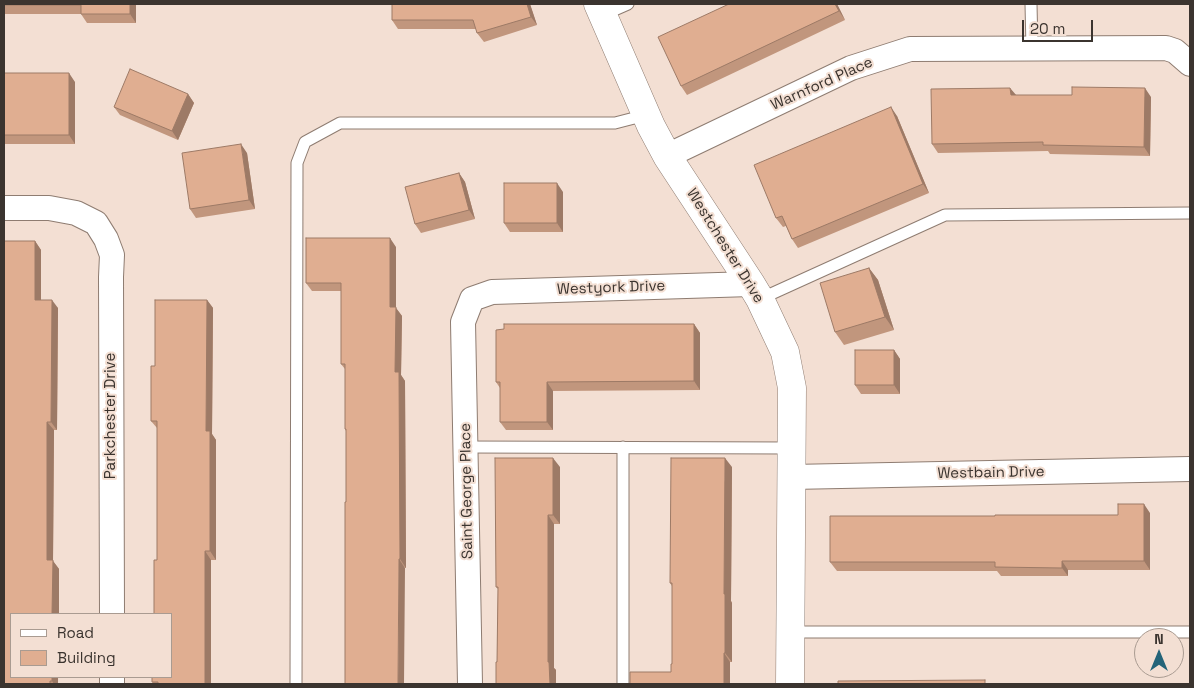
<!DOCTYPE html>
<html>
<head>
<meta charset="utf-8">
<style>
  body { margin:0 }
  #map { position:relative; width:1194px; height:688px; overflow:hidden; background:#f3dfd3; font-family:"Space Grotesk",sans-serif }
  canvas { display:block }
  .frame { position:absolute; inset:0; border:5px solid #3b342f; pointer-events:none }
  .legend { position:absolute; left:10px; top:613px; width:162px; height:65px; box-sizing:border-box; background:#f3dfd3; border:1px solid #a99b91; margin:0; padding:6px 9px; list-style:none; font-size:15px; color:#3b342f }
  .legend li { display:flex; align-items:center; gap:10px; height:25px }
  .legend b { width:25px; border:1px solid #a99b91 }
  .north { position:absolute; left:1134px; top:628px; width:50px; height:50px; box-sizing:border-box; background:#f3dfd3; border:1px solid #a99b91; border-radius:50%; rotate:0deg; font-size:14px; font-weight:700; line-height:20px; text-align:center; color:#3b342f }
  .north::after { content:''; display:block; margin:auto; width:18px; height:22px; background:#246479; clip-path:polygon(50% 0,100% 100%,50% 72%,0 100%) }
  .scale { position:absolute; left:1022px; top:20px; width:71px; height:22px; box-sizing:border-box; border:2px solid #3b342f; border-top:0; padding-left:6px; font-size:15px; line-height:18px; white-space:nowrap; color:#3b342f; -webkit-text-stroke:4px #f3dfd3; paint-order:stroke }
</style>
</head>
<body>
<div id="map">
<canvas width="1194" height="688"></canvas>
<div class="frame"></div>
<ul class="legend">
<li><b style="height:6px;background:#fff"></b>Road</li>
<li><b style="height:14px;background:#e0ae91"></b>Building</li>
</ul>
<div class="north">N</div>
<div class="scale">20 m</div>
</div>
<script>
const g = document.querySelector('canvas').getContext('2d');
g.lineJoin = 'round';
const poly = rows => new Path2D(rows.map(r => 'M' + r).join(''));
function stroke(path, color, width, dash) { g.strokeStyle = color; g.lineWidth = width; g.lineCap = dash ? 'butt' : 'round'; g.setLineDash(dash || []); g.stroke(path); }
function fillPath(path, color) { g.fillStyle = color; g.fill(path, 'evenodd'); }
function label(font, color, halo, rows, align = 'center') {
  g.font = font + ' "Space Grotesk",sans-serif'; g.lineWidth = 4; g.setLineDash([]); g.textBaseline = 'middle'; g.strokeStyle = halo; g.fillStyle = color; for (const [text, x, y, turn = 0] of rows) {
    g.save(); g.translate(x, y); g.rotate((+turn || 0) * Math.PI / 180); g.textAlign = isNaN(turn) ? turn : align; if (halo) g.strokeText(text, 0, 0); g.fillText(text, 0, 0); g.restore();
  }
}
const service = poly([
  [1031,4,1032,49],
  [603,15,628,4],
  [760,299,945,215,1190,213],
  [465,447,791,448],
  [623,447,623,684],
  [791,632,1190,632],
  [296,684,297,163,305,142,340,123,615,123,646,115]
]);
const minor = poly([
  [667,156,851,68,910,49,1166,48,1175,51,1190,64],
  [4,208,49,208,76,213,96,223,106,239,112,255,111,277,112,614],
  [791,477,1190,469],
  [112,684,112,677],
  [470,684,463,322,472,299,492,292,751,284]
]);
const tertiary = poly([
  [598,4,651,126,667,156,751,284,760,299,785,352,792,388,790,684]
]);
const wall = poly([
  [4,4,136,4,136,23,87,23,81,14,4,14],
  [530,4,537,25,484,42,477,33,476,29,398,29,392,20],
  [837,4,845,20,687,95,681,86],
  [4,73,75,82,75,144,4,144],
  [1010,88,1015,95,1151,97,1150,156,1050,154,1048,151,938,153,932,144],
  [188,94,194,103,178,140,120,115,114,107],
  [897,116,929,193,798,248,792,239,786,226,783,227,776,218],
  [247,153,255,209,196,218,190,209],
  [459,173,465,182,475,219,421,233,415,224],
  [563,192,563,232,510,232,504,223],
  [35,241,41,250,41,300,58,308,57,430,54,430,53,561,59,569,58,684,4,684],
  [396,247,396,308,402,316,401,375,405,381,406,568,405,568,346,502,346,431,345,429,345,369,341,364,341,291,312,291,306,283],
  [869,268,878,280,894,330,844,345,835,332],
  [207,300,213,308,212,434,216,440,216,560,211,560,211,684,154,684,152,682,171,677,157,560,157,428,151,421,155,366],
  [694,324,700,333,700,390,553,391,553,430,506,430,500,422,500,388,496,382],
  [894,350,900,359,900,394,861,394,855,385],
  [560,467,560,524,554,524,554,668,556,670,556,684,496,684,497,662,498,589,496,587],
  [732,467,731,601,732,603,732,662,730,662,730,684,671,672,672,664,672,586,670,583],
  [1150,513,1150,570,1068,570,1068,576,1001,576,997,571,837,571,830,562,1118,515]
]);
const shadedWall = poly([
  [130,4,136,4,136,23,130,14],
  [527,4,530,4,537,25,531,17],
  [835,4,837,4,845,20,839,11],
  [69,73,75,82,75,144,69,135],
  [1010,88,1017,96,1011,95],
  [1145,88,1151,97,1150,156,1144,147],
  [188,94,194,103,178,140,172,131],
  [891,107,897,116,929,193,923,184],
  [241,144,247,153,255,209,249,200],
  [459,173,465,182,475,219,469,210],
  [557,183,563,192,563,232,557,223],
  [390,238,396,247,396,308,402,316,401,375,405,381,406,568,400,559,395,372,390,307],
  [35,241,41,250,41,309,35,300],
  [869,268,878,280,894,330,885,317],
  [52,300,58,308,57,430,51,422],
  [207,300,213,308,212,434,216,440,216,560,210,551,206,431],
  [694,324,700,333,700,390,694,381],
  [894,350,900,359,900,394,894,385],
  [547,382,553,391,553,430,547,422],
  [47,422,54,430,53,561,59,569,59,614,52,614,47,560],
  [553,458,560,467,560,524,553,515],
  [725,458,732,467,731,601,732,603,732,662,725,653,724,594],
  [1144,504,1150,513,1150,570,1144,561],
  [548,515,554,524,554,668,556,670,556,684,550,684,548,662],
  [205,551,211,560,211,684,205,684],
  [399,559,405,568,404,684,398,684],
  [1062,561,1068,570,1068,576,1062,568],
  [724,653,730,662,730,684,724,684],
  [52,677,58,677,58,684,54,684,52,681]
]);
const building = poly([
  [4,4,130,4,130,14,81,14,81,5,4,5,4,4],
  [392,4,527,4,531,17,477,33,473,20,392,20,392,4],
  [729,4,835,4,839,11,681,86,658,37,729,4],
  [130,69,188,94,172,131,114,107,130,69],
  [4,73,69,73,69,135,4,135,4,73],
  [1072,87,1145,88,1144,147,1043,145,1043,142,932,144,931,89,1010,88,1011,95,1072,95,1072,87],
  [891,107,923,184,792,239,782,216,776,218,754,165,891,107],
  [241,144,249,200,190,209,182,153,241,144],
  [459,173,469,210,415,224,405,187,459,173],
  [504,183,557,183,557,223,504,223,504,183],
  [306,238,390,238,390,307,396,307,395,372,399,372,400,559,399,559,398,684,345,684,345,502,346,502,346,429,345,429,345,364,341,364,341,283,306,283,306,238],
  [4,241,35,241,35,300,52,300,51,422,47,422,47,560,53,560,52,614,11,614,11,677,52,677,52,681,50,681,50,684,4,684,4,241],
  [869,268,885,317,835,332,820,283,869,268],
  [155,300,207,300,206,431,210,431,210,551,205,551,205,684,158,684,158,682,152,682,152,677,171,677,171,614,154,614,154,560,157,560,157,421,151,421,151,366,155,366,155,300],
  [504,324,694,324,694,381,547,382,547,422,500,422,500,382,496,382,496,330,504,329,504,324],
  [855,350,894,350,894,385,855,385,855,350],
  [495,458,553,458,553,515,548,515,548,662,549,662,550,684,496,684,496,662,497,662,498,587,496,587,495,458],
  [671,458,725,458,724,594,725,594,725,653,724,653,724,684,630,684,630,672,671,672,671,664,672,664,672,583,670,583,671,458],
  [1118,504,1144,504,1144,561,1062,561,1062,568,995,567,995,562,830,562,830,516,995,516,995,515,1118,515,1118,504],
  [985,680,985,684,1017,684,838,684,838,681,985,680]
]);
const streetNames = [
  ["Warnford Place",822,84,-24],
  ["Westchester Drive",725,246,58],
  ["Westyork Drive",611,288,-2],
  ["Parkchester Drive",111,416,-90],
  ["Westbain Drive",991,473,-1],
  ["Saint George Place",467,491,-91]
];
stroke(service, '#8e7c71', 13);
stroke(minor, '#8e7c71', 26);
stroke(tertiary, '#8e7c71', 29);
stroke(service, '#fff', 11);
stroke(minor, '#fff', 24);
stroke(tertiary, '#fff', 28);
fillPath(wall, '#c1967d');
fillPath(shadedWall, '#9d7a66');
fillPath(building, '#e0ae91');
stroke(building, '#9d7a66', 1);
label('15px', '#3b342f', '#f3dfd3', streetNames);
</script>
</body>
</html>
